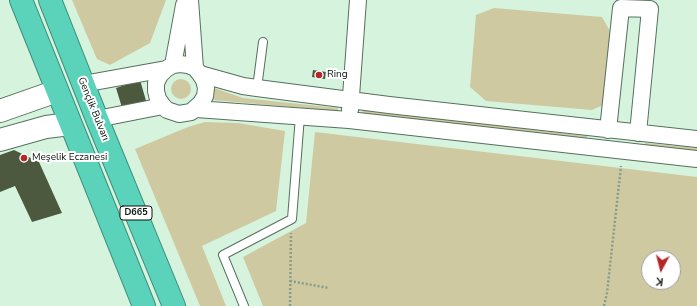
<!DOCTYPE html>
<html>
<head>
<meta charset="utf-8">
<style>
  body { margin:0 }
  #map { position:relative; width:697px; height:306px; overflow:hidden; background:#d6f4dd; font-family:"Nunito Sans",sans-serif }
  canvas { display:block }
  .north { position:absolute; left:641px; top:250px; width:40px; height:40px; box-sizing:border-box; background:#fff; border:1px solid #9ca09d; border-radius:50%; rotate:187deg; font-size:11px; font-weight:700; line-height:16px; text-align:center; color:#08120b }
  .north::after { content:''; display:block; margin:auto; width:14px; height:18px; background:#b62626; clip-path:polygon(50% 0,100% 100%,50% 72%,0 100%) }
</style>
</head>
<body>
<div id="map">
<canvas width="697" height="306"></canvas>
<div class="north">K</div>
</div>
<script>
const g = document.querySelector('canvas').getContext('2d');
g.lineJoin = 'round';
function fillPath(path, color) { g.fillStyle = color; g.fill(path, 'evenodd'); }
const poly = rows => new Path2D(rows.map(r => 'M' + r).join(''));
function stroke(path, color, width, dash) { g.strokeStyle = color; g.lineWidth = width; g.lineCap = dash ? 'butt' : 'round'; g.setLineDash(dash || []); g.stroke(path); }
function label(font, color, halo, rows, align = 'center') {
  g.font = font + ' "Nunito Sans",sans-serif'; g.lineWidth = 4; g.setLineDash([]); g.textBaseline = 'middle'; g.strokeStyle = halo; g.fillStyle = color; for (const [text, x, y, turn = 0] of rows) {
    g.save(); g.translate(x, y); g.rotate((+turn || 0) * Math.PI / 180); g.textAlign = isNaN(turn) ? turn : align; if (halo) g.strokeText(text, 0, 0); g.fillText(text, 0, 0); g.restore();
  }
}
const green = poly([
  [72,0,166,0,150,43,110,65,97,59],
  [494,8,602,17,610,31,603,105,592,110,486,101,470,87,476,15],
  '171 89a10 10 0 1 1 20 0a10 10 0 1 1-20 0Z',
  [214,88,243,98,338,108,338,111,213,100],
  [363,110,587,136,587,139,362,113],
  [205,122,238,123,285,131,276,211,202,246,226,306,200,306,135,149,188,127],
  [315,132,697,177,697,306,263,306,243,257,306,223],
  [649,258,673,258,673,282,649,282],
  [645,143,697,148,697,152,645,147]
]);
const building = poly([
  [313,70,326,72,325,79,312,77],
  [140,80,147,104,123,111,116,88],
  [14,150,39,162,62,213,32,222,15,186,0,192,0,155]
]);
const path = poly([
  [290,281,329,288],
  [290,306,291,233],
  [604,306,607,293,621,166]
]);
const lane = poly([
  [257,88,263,42],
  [244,306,223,255,292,219,300,116]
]);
const street = poly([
  [190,0,195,68,200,74,204,80,206,88,205,96,201,103,191,112,179,114,167,110,163,106,158,99,156,91,156,83,160,75,166,69,173,65,180,64,188,65,195,68],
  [173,65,184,5],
  [200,74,243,86,257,88,389,105,697,139],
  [83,84,166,69],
  [196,109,349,120,697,159],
  [350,110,358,0],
  [97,119,163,106],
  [608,130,621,8,650,9,638,133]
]);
const secondary = poly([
  [0,111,57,91],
  [0,140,46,127,70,124]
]);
const highway = poly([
  [21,0,144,306],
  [50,0,97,119,174,306]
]);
const markers = [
  [319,75,4,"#b62626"],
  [24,158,4,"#b62626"]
];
const shields = [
  [136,213,32]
];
const shieldNames = [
  ["D665",136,213]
];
const poiNames = [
  ["Ring",327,75],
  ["Meşelik Eczanesi",32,158]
];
const streetNames = [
  ["Gençlik Bulvarı",93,109,68]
];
fillPath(green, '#cec9a0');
fillPath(building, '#4d593f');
stroke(lane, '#56705d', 10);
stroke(street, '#56705d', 18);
stroke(secondary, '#56705d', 24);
stroke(highway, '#3e8f7d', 24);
stroke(path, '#879d8c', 2.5, [2, 2]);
stroke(lane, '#fff', 8);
stroke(street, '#fff', 16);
stroke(secondary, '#fff', 22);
stroke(highway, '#5bd2ba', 22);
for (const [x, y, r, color] of markers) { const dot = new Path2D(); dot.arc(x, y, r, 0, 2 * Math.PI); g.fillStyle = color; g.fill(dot); stroke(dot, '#fff', 1.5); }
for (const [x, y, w] of shields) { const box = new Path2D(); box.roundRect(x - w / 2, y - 7, w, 14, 3); g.fillStyle = '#fff'; g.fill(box); stroke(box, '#08120b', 1); }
label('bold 9px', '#08120b', null, shieldNames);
label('10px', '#08120b', '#fff', poiNames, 'left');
label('10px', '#08120b', '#fff', streetNames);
</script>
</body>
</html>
